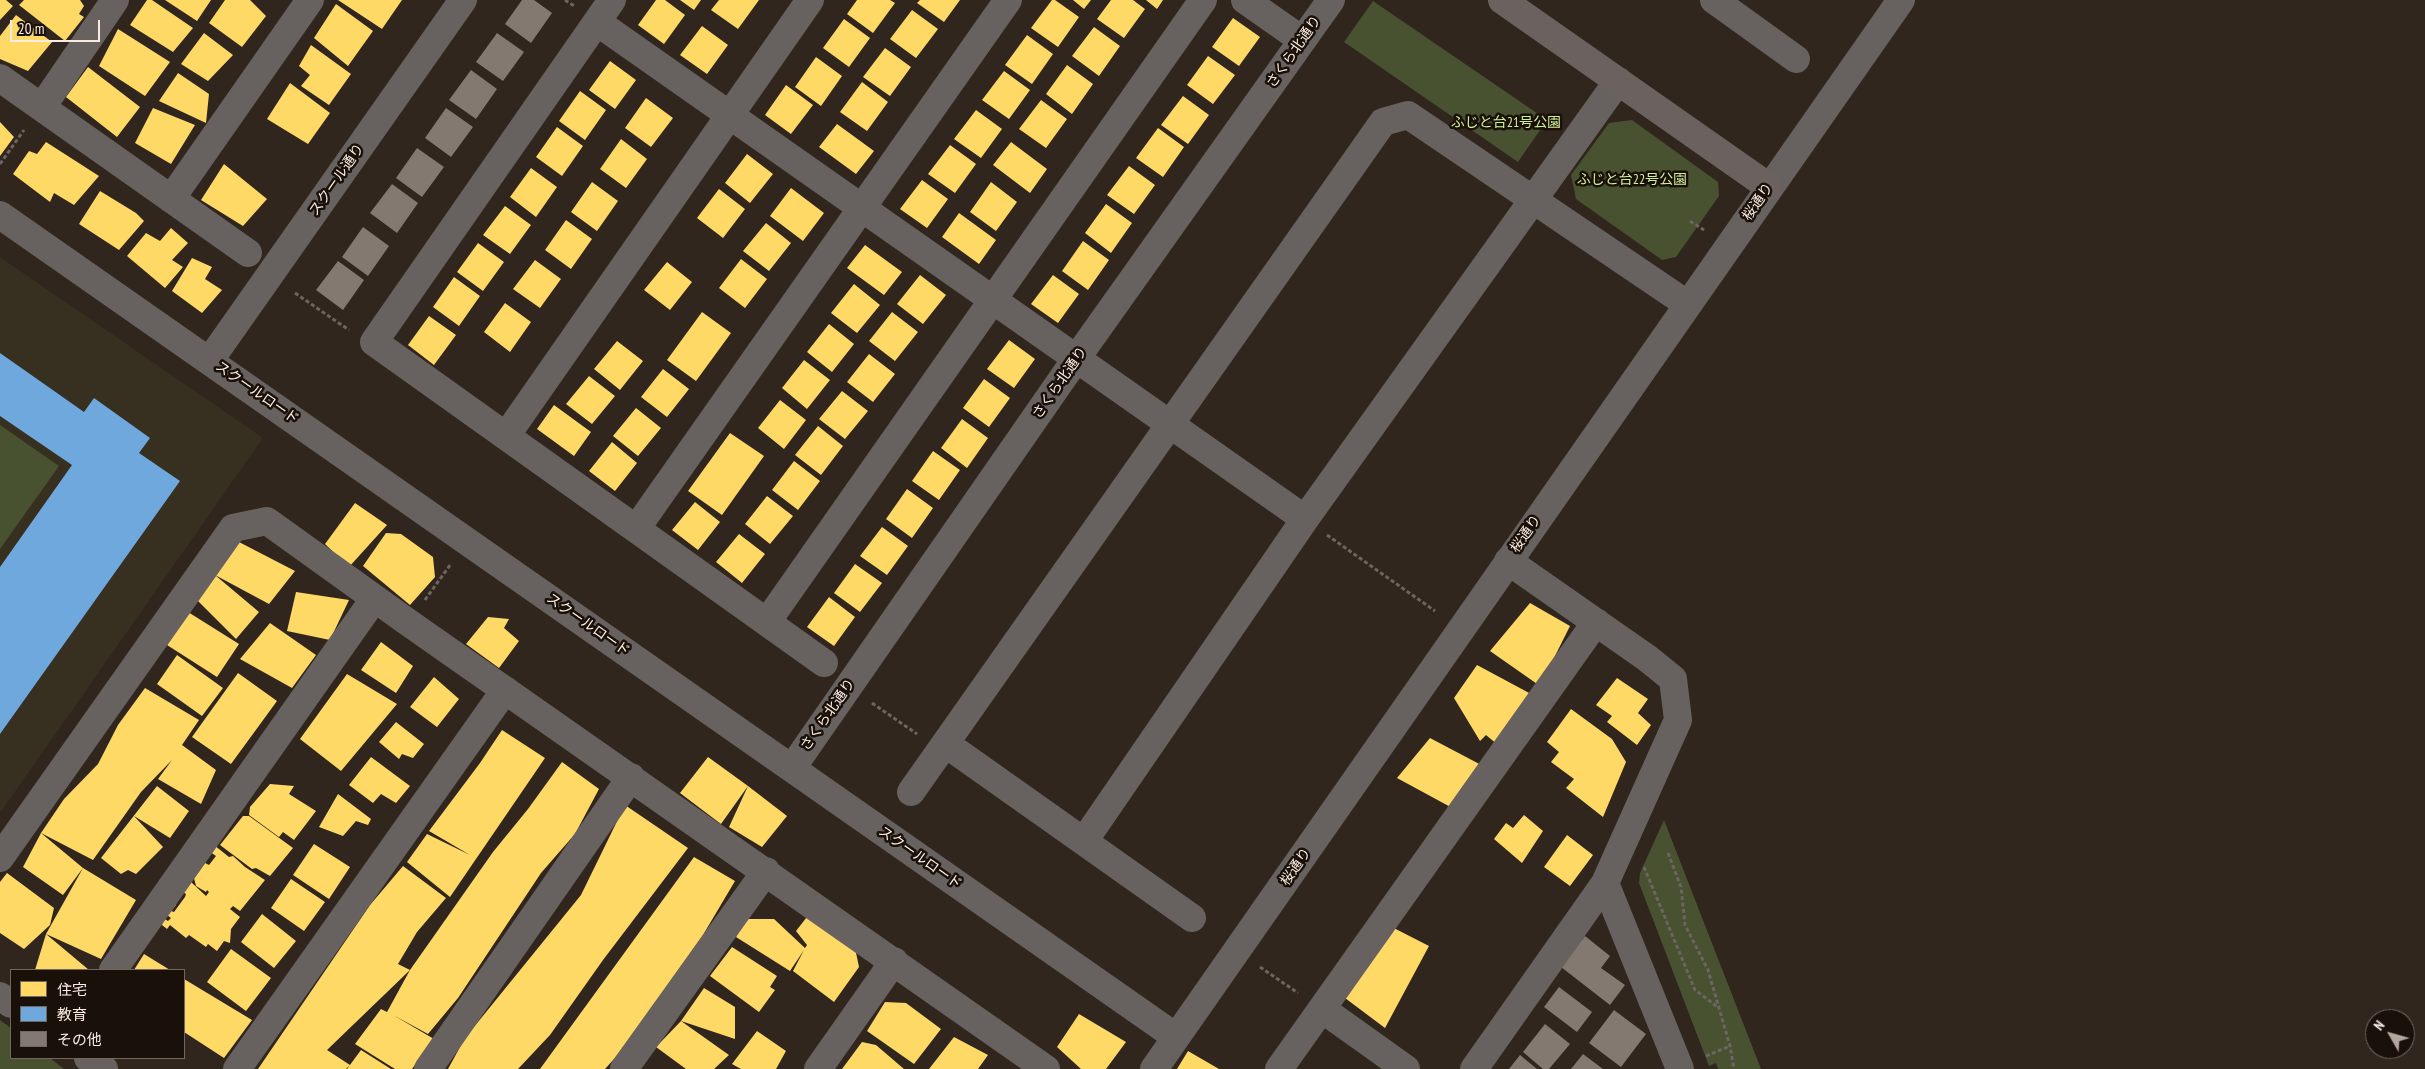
<!DOCTYPE html>
<html>
<head>
<meta charset="utf-8">
<style>
  body { margin:0 }
  #map { position:relative; width:2425px; height:1069px; overflow:hidden; background:#31261d; font-family:"PT Sans Narrow","Noto Sans JP",sans-serif }
  canvas { display:block }
  .legend { position:absolute; left:10px; top:969px; width:175px; height:90px; box-sizing:border-box; background:#191009; border:1px solid #73685f; margin:0; padding:6px 9px; list-style:none; font-size:15px; color:#f9ebe1 }
  .legend li { display:flex; align-items:center; gap:10px; height:25px }
  .legend b { width:25px; border:1px solid #73685f }
  .north { position:absolute; left:2365px; top:1009px; width:50px; height:50px; box-sizing:border-box; background:#191009; border:1px solid #73685f; border-radius:50%; rotate:308deg; font-size:14px; font-weight:700; line-height:20px; text-align:center; color:#f9ebe1 }
  .north::after { content:''; display:block; margin:auto; width:18px; height:22px; background:#b3a69c; clip-path:polygon(50% 0,100% 100%,50% 72%,0 100%) }
  .scale { position:absolute; left:10px; top:20px; width:90px; height:22px; box-sizing:border-box; border:2px solid #f9ebe1; border-top:0; padding-left:6px; font-size:15px; line-height:18px; white-space:nowrap; color:#f9ebe1; -webkit-text-stroke:4px #191009; paint-order:stroke }
</style>
</head>
<body>
<div id="map">
<canvas width="2425" height="1069"></canvas>
<ul class="legend">
<li><b style="height:14px;background:#ffd966"></b>住宅</li>
<li><b style="height:14px;background:#6fa8dc"></b>教育</li>
<li><b style="height:14px;background:#847971"></b>その他</li>
</ul>
<div class="north">N</div>
<div class="scale">20 m</div>
</div>
<script>
const g = document.querySelector('canvas').getContext('2d');
g.lineJoin = 'round';
function fillPath(path, color) { g.fillStyle = color; g.fill(path, 'evenodd'); }
const poly = rows => new Path2D(rows.map(r => 'M' + r).join(''));
function stroke(path, color, width, dash) { g.strokeStyle = color; g.lineWidth = width; g.lineCap = dash ? 'butt' : 'round'; g.setLineDash(dash || []); g.stroke(path); }
function label(font, color, halo, rows, align = 'center') {
  g.font = font + ' "PT Sans Narrow","Noto Sans JP",sans-serif'; g.lineWidth = 5; g.setLineDash([]); g.textBaseline = 'middle'; g.strokeStyle = halo; g.fillStyle = color; for (const [text, x, y, turn = 0] of rows) {
    g.save(); g.translate(x, y); g.rotate((+turn || 0) * Math.PI / 180); g.textAlign = isNaN(turn) ? turn : align; if (halo) g.strokeText(text, 0, 0); g.fillText(text, 0, 0); g.restore();
  }
}
const education = poly([
  [0,257,263,438,0,813]
]);
const green = poly([
  [1373,1,1547,120,1518,162,1344,42],
  [1632,120,1718,182,1719,196,1676,257,1662,260,1576,199,1571,175,1609,123],
  [0,425,59,466,0,549],
  [1664,820,1761,1069,1718,1069,1716,1063,1709,1066,1639,883,1640,873],
  [0,1020,11,1028,11,1058,50,1058,64,1069,0,1069]
]);
const homes = poly([
  [0,0,6,0,13,6,0,20],
  [24,0,80,0,84,6,79,14,84,17,65,41,19,5],
  [147,0,152,0,193,28,173,52,130,25],
  [165,0,211,0,197,21],
  [225,0,250,0,266,16,242,47,209,23],
  [338,0,402,0,382,29],
  [656,0,665,0,685,15,664,44,638,25],
  [680,0,701,0,694,10],
  [719,0,759,0,738,29,711,10],
  [857,0,890,0,895,3,873,33,847,14],
  [920,0,960,0,944,22,917,3],
  [1052,0,1055,0,1079,17,1058,47,1031,28],
  [1073,0,1091,0,1084,9],
  [1111,0,1133,0,1145,9,1124,38,1097,19],
  [1146,0,1163,0,1157,9],
  [336,4,373,31,348,66,314,38],
  [912,10,938,29,916,58,890,39],
  [16,15,52,42,28,71,0,59,0,36],
  [1233,18,1260,37,1239,66,1212,47],
  [844,19,870,38,849,67,823,48],
  [702,26,728,45,707,74,680,55],
  [1094,27,1120,46,1099,76,1072,56],
  [118,29,170,62,145,96,99,66],
  [204,33,233,55,208,81,181,64],
  [1027,35,1053,54,1032,84,1005,65],
  [311,45,351,74,329,105,301,86,310,75,299,66],
  [885,48,911,67,890,96,863,77],
  [1208,56,1235,75,1213,104,1187,85],
  [816,57,842,76,821,106,795,87],
  [610,61,636,80,615,109,589,90],
  [1067,65,1093,84,1072,114,1046,94],
  [88,67,140,107,117,137,66,97],
  [1004,71,1030,90,1009,119,982,100],
  [178,73,209,94,206,123,159,101],
  [862,82,888,102,867,131,840,112],
  [290,83,330,113,308,144,267,119],
  [786,85,813,105,791,134,765,115],
  [580,91,606,110,585,140,559,121],
  [1183,96,1209,115,1188,144,1161,125],
  [646,98,673,118,651,147,625,128],
  [1041,100,1067,119,1046,148,1019,129],
  [153,108,195,125,171,164,135,143],
  [976,110,1002,129,981,158,954,139],
  [0,122,14,137,0,156],
  [837,124,874,151,856,174,819,147],
  [557,127,583,146,562,176,536,157],
  [1158,128,1184,147,1163,177,1136,158],
  [621,139,647,159,626,188,600,169],
  [46,142,99,176,74,205,54,193,50,202,13,174,29,151,37,154],
  [1011,142,1047,169,1030,193,993,165],
  [950,145,976,164,955,193,928,174],
  [747,154,773,174,750,203,725,183],
  [224,164,267,199,243,226,201,200],
  [1129,166,1155,185,1134,214,1107,195],
  [531,168,557,187,536,217,510,197],
  [922,180,948,199,927,228,900,209],
  [592,182,618,201,597,231,571,212],
  [991,182,1017,202,996,231,970,212],
  [791,188,824,213,803,241,770,216],
  [719,189,745,209,723,238,697,218],
  [100,191,136,213,144,221,119,250,79,224],
  [1106,204,1132,223,1111,253,1085,233],
  [505,206,531,225,510,254,483,235],
  [959,213,996,240,979,264,942,237],
  [566,220,592,239,571,269,545,250],
  [766,223,791,243,769,271,743,251],
  [171,228,188,243,172,260,183,267,165,288,127,256,146,233,160,241],
  [1083,241,1109,260,1088,290,1062,271],
  [478,243,504,262,483,291,457,272],
  [865,245,902,272,884,295,847,268],
  [192,258,212,267,205,279,222,290,202,313,172,291],
  [741,259,767,279,745,308,719,288],
  [535,260,561,279,540,308,513,289],
  [667,262,692,282,670,310,644,290],
  [920,275,946,295,923,324,897,304],
  [1053,275,1079,294,1058,323,1031,304],
  [454,277,480,296,459,326,433,307],
  [854,284,880,305,857,333,831,313],
  [505,303,531,322,510,352,484,332],
  [702,312,731,333,696,381,667,360],
  [892,312,918,332,895,361,869,341],
  [429,316,456,335,434,365,408,345],
  [829,324,854,344,832,372,807,352],
  [1009,340,1035,359,1014,388,987,369],
  [617,341,643,361,620,390,594,369],
  [869,354,895,374,873,402,847,382],
  [804,360,830,380,807,409,782,388],
  [663,369,689,389,667,417,641,397],
  [589,376,615,396,592,424,566,404],
  [984,379,1010,398,989,427,963,408],
  [842,391,868,411,845,439,819,419],
  [780,400,806,420,784,449,758,428],
  [554,405,591,432,574,456,537,429],
  [636,408,661,428,638,456,613,436],
  [962,419,988,438,967,468,941,448],
  [818,426,843,446,821,475,795,455],
  [730,433,764,456,722,515,688,491],
  [612,442,637,463,615,491,589,471],
  [933,451,960,470,939,500,912,481],
  [794,461,820,481,798,510,772,490],
  [907,489,933,508,912,538,886,519],
  [767,496,793,516,770,544,745,524],
  [695,502,720,522,698,550,672,530],
  [355,503,387,525,349,567,325,544],
  [882,527,908,546,887,575,860,556],
  [386,533,401,534,433,557,435,577,410,605,363,566],
  [739,534,765,554,742,583,716,562],
  [239,542,295,571,269,604,215,575],
  [855,564,882,583,860,612,834,593],
  [215,575,259,612,236,639,197,600],
  [296,592,349,600,330,640,287,631],
  [829,597,855,617,834,646,807,627],
  [1530,603,1570,626,1540,686,1490,651],
  [188,612,239,644,217,677,167,645],
  [488,617,509,619,504,628,519,641,499,668,466,644],
  [270,623,316,655,292,688,240,659],
  [381,642,413,666,396,693,361,670],
  [177,655,223,688,202,716,157,684],
  [1477,665,1531,694,1498,745,1486,735,1480,741,1454,698],
  [238,673,277,701,231,764,192,737],
  [347,674,397,704,341,771,300,739],
  [434,677,459,699,437,727,410,707],
  [1617,678,1648,699,1638,713,1651,725,1637,745,1607,722,1612,716,1596,705],
  [145,688,199,720,182,745,216,770,201,804,158,779,172,760,141,792,93,860,41,833,64,799,98,764,118,725],
  [1571,709,1612,739,1626,762,1603,817,1566,788,1574,779,1551,762,1559,752,1547,742],
  [396,722,424,744,413,758,402,754,399,759,379,742],
  [502,730,545,758,450,897,407,862,427,834,470,855,429,831,480,763],
  [1430,738,1485,767,1456,810,1397,778],
  [371,757,410,786,396,803,381,794,373,803,349,785],
  [708,757,748,786,721,824,680,793],
  [562,762,599,789,575,834,541,873,458,998,428,1034,393,1015,434,1039,412,1069,395,1069,355,1044,381,1009,387,1012,410,970,493,852,528,809],
  [270,784,294,786,289,794,316,811,294,840,283,832,279,837,249,815,250,807],
  [157,786,189,811,170,838,134,816,163,847,136,874,128,870,121,874,101,858],
  [748,786,787,816,762,847,729,827],
  [338,794,371,819,368,825,356,821,343,836,319,827],
  [625,805,688,848,603,960,550,1035,518,1069,448,1069,465,1038,581,895],
  [1524,815,1543,831,1522,863,1494,839,1506,823,1513,828],
  [243,816,249,816,293,848,270,876,256,868,252,869,220,845],
  [41,833,83,868,63,895,23,867],
  [1567,835,1593,855,1570,886,1544,867],
  [314,844,350,867,329,899,293,875],
  [214,845,229,857,233,856,245,867,265,880,240,911,233,906,230,909,240,917,231,929,230,943,224,941,217,951,208,944,206,947,189,935,186,938,170,925,167,929,162,925,163,918,168,921,171,918,163,912,171,902,176,905,171,911,174,912,185,897,186,894,181,891,191,882,206,896,209,892,207,890,206,892,196,886,194,878,205,863,209,865,216,856,209,851],
  [694,857,735,881,703,935,623,1049,605,1069,540,1069],
  [403,866,446,898,417,932,398,964,410,970,327,1050,350,1065,346,1069,258,1069,370,905],
  [83,868,136,900,101,959,46,934,89,970,35,970,46,934],
  [7,873,54,908,50,925,24,949,0,933,0,882],
  [291,879,325,902,304,931,271,908],
  [810,913,854,943,859,967,834,1002,793,971,804,950,790,971,736,937,746,919,774,919,805,948,807,945,796,931],
  [262,914,296,941,274,968,241,942],
  [1384,923,1429,946,1385,1028,1337,992],
  [732,947,777,976,770,987,775,990,759,1012,710,976],
  [231,949,271,978,246,1011,207,982],
  [144,954,170,970,134,970],
  [184,979,252,1020,224,1058,184,1032],
  [704,988,735,1007,735,1039,681,1021,729,1055,714,1069,686,1069,656,1047,681,1021],
  [885,1002,906,1003,941,1029,914,1064,867,1031],
  [1079,1014,1126,1042,1106,1069,1081,1069,1057,1047],
  [757,1031,786,1051,776,1069,741,1069,732,1064],
  [954,1037,988,1055,978,1069,929,1069],
  [862,1042,876,1045,904,1069,842,1069],
  [361,1050,391,1069,347,1069],
  [1188,1051,1219,1069,1177,1069]
]);
const schools = poly([
  [0,353,84,412,94,398,150,438,139,453,180,481,0,734,0,567,72,465,0,416]
]);
const building = poly([
  [522,0,534,0,552,13,531,43,505,24],
  [497,33,524,52,503,81,476,62],
  [471,70,497,89,476,119,449,100],
  [446,108,473,127,451,157,425,138],
  [417,148,444,167,422,197,396,178],
  [392,184,418,203,397,233,370,213],
  [363,227,389,246,368,276,342,257],
  [338,261,364,280,343,310,316,290],
  [1585,936,1610,956,1601,968,1625,985,1610,1005,1561,967],
  [1559,987,1592,1012,1577,1032,1544,1007],
  [1614,1010,1646,1034,1621,1067,1589,1043],
  [1545,1024,1570,1044,1549,1069,1543,1069,1523,1052],
  [1583,1054,1603,1069,1571,1069],
  [1520,1055,1537,1069,1509,1069]
]);
const path = poly([
  [565,0,574,6],
  [0,164,24,130],
  [1690,221,1704,230],
  [295,293,349,330],
  [1327,535,1435,611],
  [425,600,450,565],
  [872,703,917,734],
  [1668,853,1681,887,1685,925,1708,970,1730,1046,1734,1069],
  [1644,867,1695,990,1719,1008],
  [1260,967,1298,993],
  [1706,1056,1730,1046]
]);
const street = poly([
  [612,0,374,342,824,663],
  [1245,0,1302,40],
  [1714,0,1796,59],
  [597,22,1305,519],
  [0,78,248,253],
  [42,107,115,0],
  [171,199,310,0],
  [0,215,1176,1037],
  [210,360,463,0],
  [506,436,810,0],
  [636,529,1008,0],
  [1508,561,1647,658,1673,679,1678,720,1605,883,1680,1069],
  [767,622,1203,0],
  [946,744,1192,918],
  [792,768,1076,359,1331,0],
  [911,792,1383,122,1408,115,1687,304],
  [1084,841,1305,519,1618,81],
  [0,858,233,528,267,521,409,623,1046,1069],
  [113,970,374,599],
  [0,996,11,1004],
  [1322,1009,1406,1069],
  [88,1058,104,1069],
  [237,1069,505,690],
  [428,1069,631,777],
  [624,1069,766,871],
  [818,1069,894,961],
  [1154,1069,1901,0],
  [1279,1069,1596,622],
  [1474,1069,1605,883]
]);
const secondary = poly([
  [1502,0,1769,187]
]);
const streetNames = [
  ["さくら北通り",1294,52,-55],
  ["スクール通り",337,180,-55],
  ["桜通り",1758,202,-55],
  ["さくら北通り",1060,383,-55],
  ["スクールロード",257,393,35],
  ["桜通り",1526,534,-55],
  ["スクールロード",588,625,35],
  ["さくら北通り",828,715,-55],
  ["スクールロード",920,858,35],
  ["桜通り",1296,867,-55]
];
const parkNames = [
  ["ふじと台21号公園",1506,123],
  ["ふじと台22号公園",1632,180]
];
fillPath(education, '#372f20');
fillPath(green, '#485130');
fillPath(homes, '#ffd966');
fillPath(schools, '#6fa8dc');
fillPath(building, '#847971');
stroke(path, '#6c6561', 3, [4, 2.5]);
stroke(street, '#67625f', 28);
stroke(secondary, '#6b6260', 28);
label('14px', '#f9ebe1', '#191009', streetNames);
label('14px', '#d1ef98', '#191009', parkNames);
</script>
</body>
</html>
